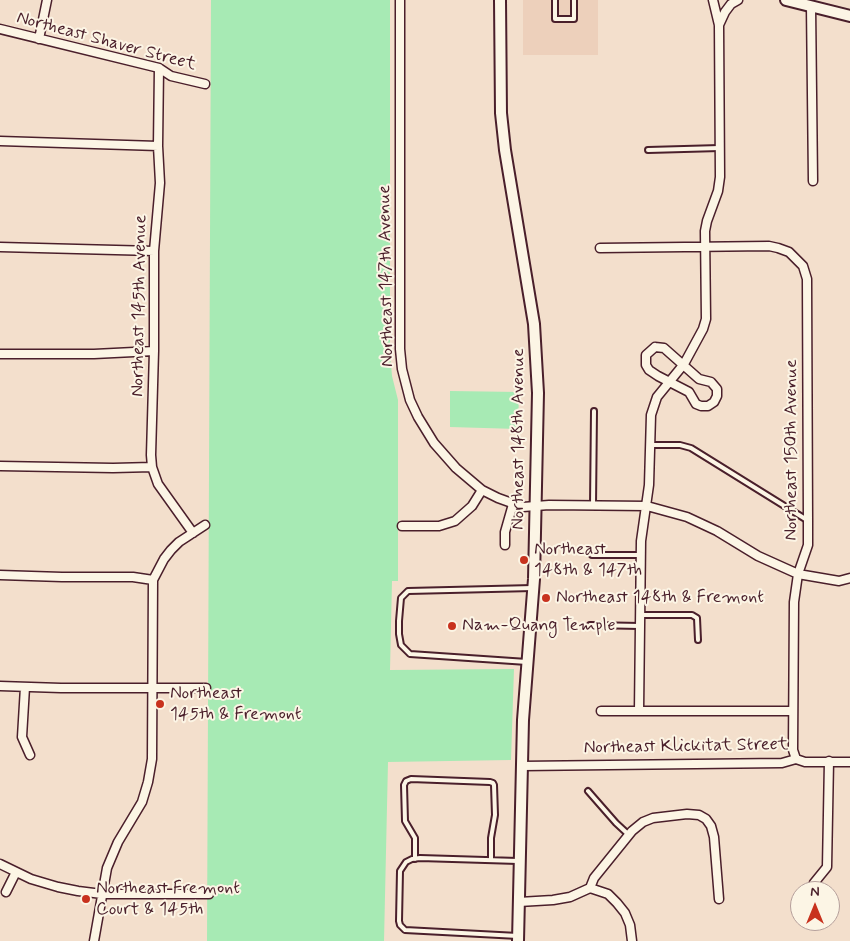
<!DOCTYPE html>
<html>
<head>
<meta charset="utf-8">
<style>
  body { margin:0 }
  #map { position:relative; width:850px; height:941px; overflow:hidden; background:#f3dfcc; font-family:Mynerve,sans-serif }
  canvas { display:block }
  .north { position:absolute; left:790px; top:881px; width:50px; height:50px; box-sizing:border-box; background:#fcf5e5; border:1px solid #b59f9b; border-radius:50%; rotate:0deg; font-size:14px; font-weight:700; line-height:20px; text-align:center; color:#4a1f2b }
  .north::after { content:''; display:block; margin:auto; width:18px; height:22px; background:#c8321e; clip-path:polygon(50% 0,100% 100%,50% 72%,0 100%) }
</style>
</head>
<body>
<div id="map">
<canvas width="850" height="941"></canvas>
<div class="north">N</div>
</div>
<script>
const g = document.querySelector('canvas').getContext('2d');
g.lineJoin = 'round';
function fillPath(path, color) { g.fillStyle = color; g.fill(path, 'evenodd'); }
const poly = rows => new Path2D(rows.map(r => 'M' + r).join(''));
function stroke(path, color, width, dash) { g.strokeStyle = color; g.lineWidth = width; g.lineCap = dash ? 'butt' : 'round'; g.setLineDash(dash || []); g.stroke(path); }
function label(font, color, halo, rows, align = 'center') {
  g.font = font + ' Mynerve,sans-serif'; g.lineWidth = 4; g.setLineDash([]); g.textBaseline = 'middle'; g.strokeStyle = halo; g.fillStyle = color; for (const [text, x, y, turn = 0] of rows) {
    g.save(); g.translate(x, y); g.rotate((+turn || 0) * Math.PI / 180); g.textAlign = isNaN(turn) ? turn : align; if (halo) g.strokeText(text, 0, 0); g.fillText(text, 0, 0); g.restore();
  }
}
const built = poly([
  [523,0,598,0,598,55,523,55]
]);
const green = poly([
  [211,0,390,0,390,353,392,376,398,400,398,581,392,581,390,670,514,669,511,760,388,762,384,941,207,941],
  [450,391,519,392,518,429,450,427]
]);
const lane = poly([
  [555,0,555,19,574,19,574,0],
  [648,150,720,148],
  [650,445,680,445,691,448,807,520],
  [593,505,594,411],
  [592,555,640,555],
  [640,615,692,615,697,618,698,640],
  [590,625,640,626],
  [527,662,410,654,401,645,399,634,399,621,401,598,408,591,533,588],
  [588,791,616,823,629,835],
  [415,859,415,838,405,821,404,785,406,781,411,779,490,782,493,783,494,785,495,815,491,838,491,860],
  [518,861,420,858,412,859,406,862,400,871,399,921,400,925,405,930,518,936]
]);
const street = poly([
  [400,0,400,349,402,369,410,400,418,417,434,443,456,468,482,490,498,498,523,507,549,505,647,506,687,517,717,531,758,556,798,574,839,581,850,578],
  [811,6,813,181],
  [719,25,725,12,731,4,738,0],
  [0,29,159,68,171,76,205,84],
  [39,39,47,0],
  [159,68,158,146,160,183,154,251,154,351,151,455,152,467,158,484,193,533],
  [0,141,158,146],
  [0,247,154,251],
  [600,248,769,246,778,248,789,252,803,266,807,279,808,521,808,545,798,574,794,602,793,750,796,759],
  [655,347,664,348,699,379,711,382,717,389,717,396,714,402,708,406,701,406,696,404,689,392,658,376,649,370,646,365,646,355,655,347],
  [0,354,94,354,154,351],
  [0,466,113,468,152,467],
  [402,526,439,526,455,521,472,506,482,490],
  [505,545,505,532,513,504],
  [0,575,62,577,133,577,153,580],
  [0,686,61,688,206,688],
  [25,687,22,737,30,755],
  [601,711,792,711],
  [639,711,641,541,649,485,651,415,657,397,684,364,703,329,706,319,705,231,707,221,718,191,720,177,719,25,713,0],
  [522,766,782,763,796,759,805,762,850,762],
  [0,864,31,879,58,887,78,891,102,894,209,894],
  [814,883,827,867,829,761],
  [590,888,594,878,632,831,643,822,653,818,687,814,699,815,706,819,711,826,714,837,719,899],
  [590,888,608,894,617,903,625,913,630,925,632,941],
  [6,892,16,872],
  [519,902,553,900,570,897,590,888],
  [94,941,107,868,118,842,142,802,148,782,152,759,153,580,164,559,171,550,179,542,205,525]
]);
const secondary = poly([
  [500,0,501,113,505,150,534,324,538,393,534,579,523,720,518,941],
  [786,0,850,16]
]);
const markers = [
  [524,560,5,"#c8321e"],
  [546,598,5,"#c8321e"],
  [452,626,5,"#c8321e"],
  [160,704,5,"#c8321e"],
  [86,899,5,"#c8321e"]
];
const streetNames = [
  ["Northeast Shaver Street",106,42,15],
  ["Northeast 147th Avenue",387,276,-91],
  ["Northeast 145th Avenue",140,306,-89],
  ["Northeast 148th Avenue",519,439,-90],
  ["Northeast 150th Avenue",792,450,-90],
  ["Northeast Klickitat Street",686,747,-1]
];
const poiNames = [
  ["Northeast",534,550],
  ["148th & 147th",534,571],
  ["Northeast 148th & Fremont",556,598],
  ["Nam-Quang Temple",462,626],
  ["Northeast",170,694],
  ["145th & Fremont",170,715],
  ["Northeast Fremont",96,889],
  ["Court & 145th",96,910]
];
fillPath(built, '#edd0bb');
fillPath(green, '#a7eab4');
stroke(lane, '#4a1f2b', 8);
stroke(street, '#4a1f2b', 11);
stroke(secondary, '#4a1f2b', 14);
stroke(lane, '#fcf5e5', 4);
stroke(street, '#fcf5e5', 8);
stroke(secondary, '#fcf5e5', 10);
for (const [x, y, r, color] of markers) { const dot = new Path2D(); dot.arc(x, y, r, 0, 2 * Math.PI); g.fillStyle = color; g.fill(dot); stroke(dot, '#fcf5e5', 2); }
label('18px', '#4a1f2b', '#fcf5e5', streetNames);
label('18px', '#4a1f2b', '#fcf5e5', poiNames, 'left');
</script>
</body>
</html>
